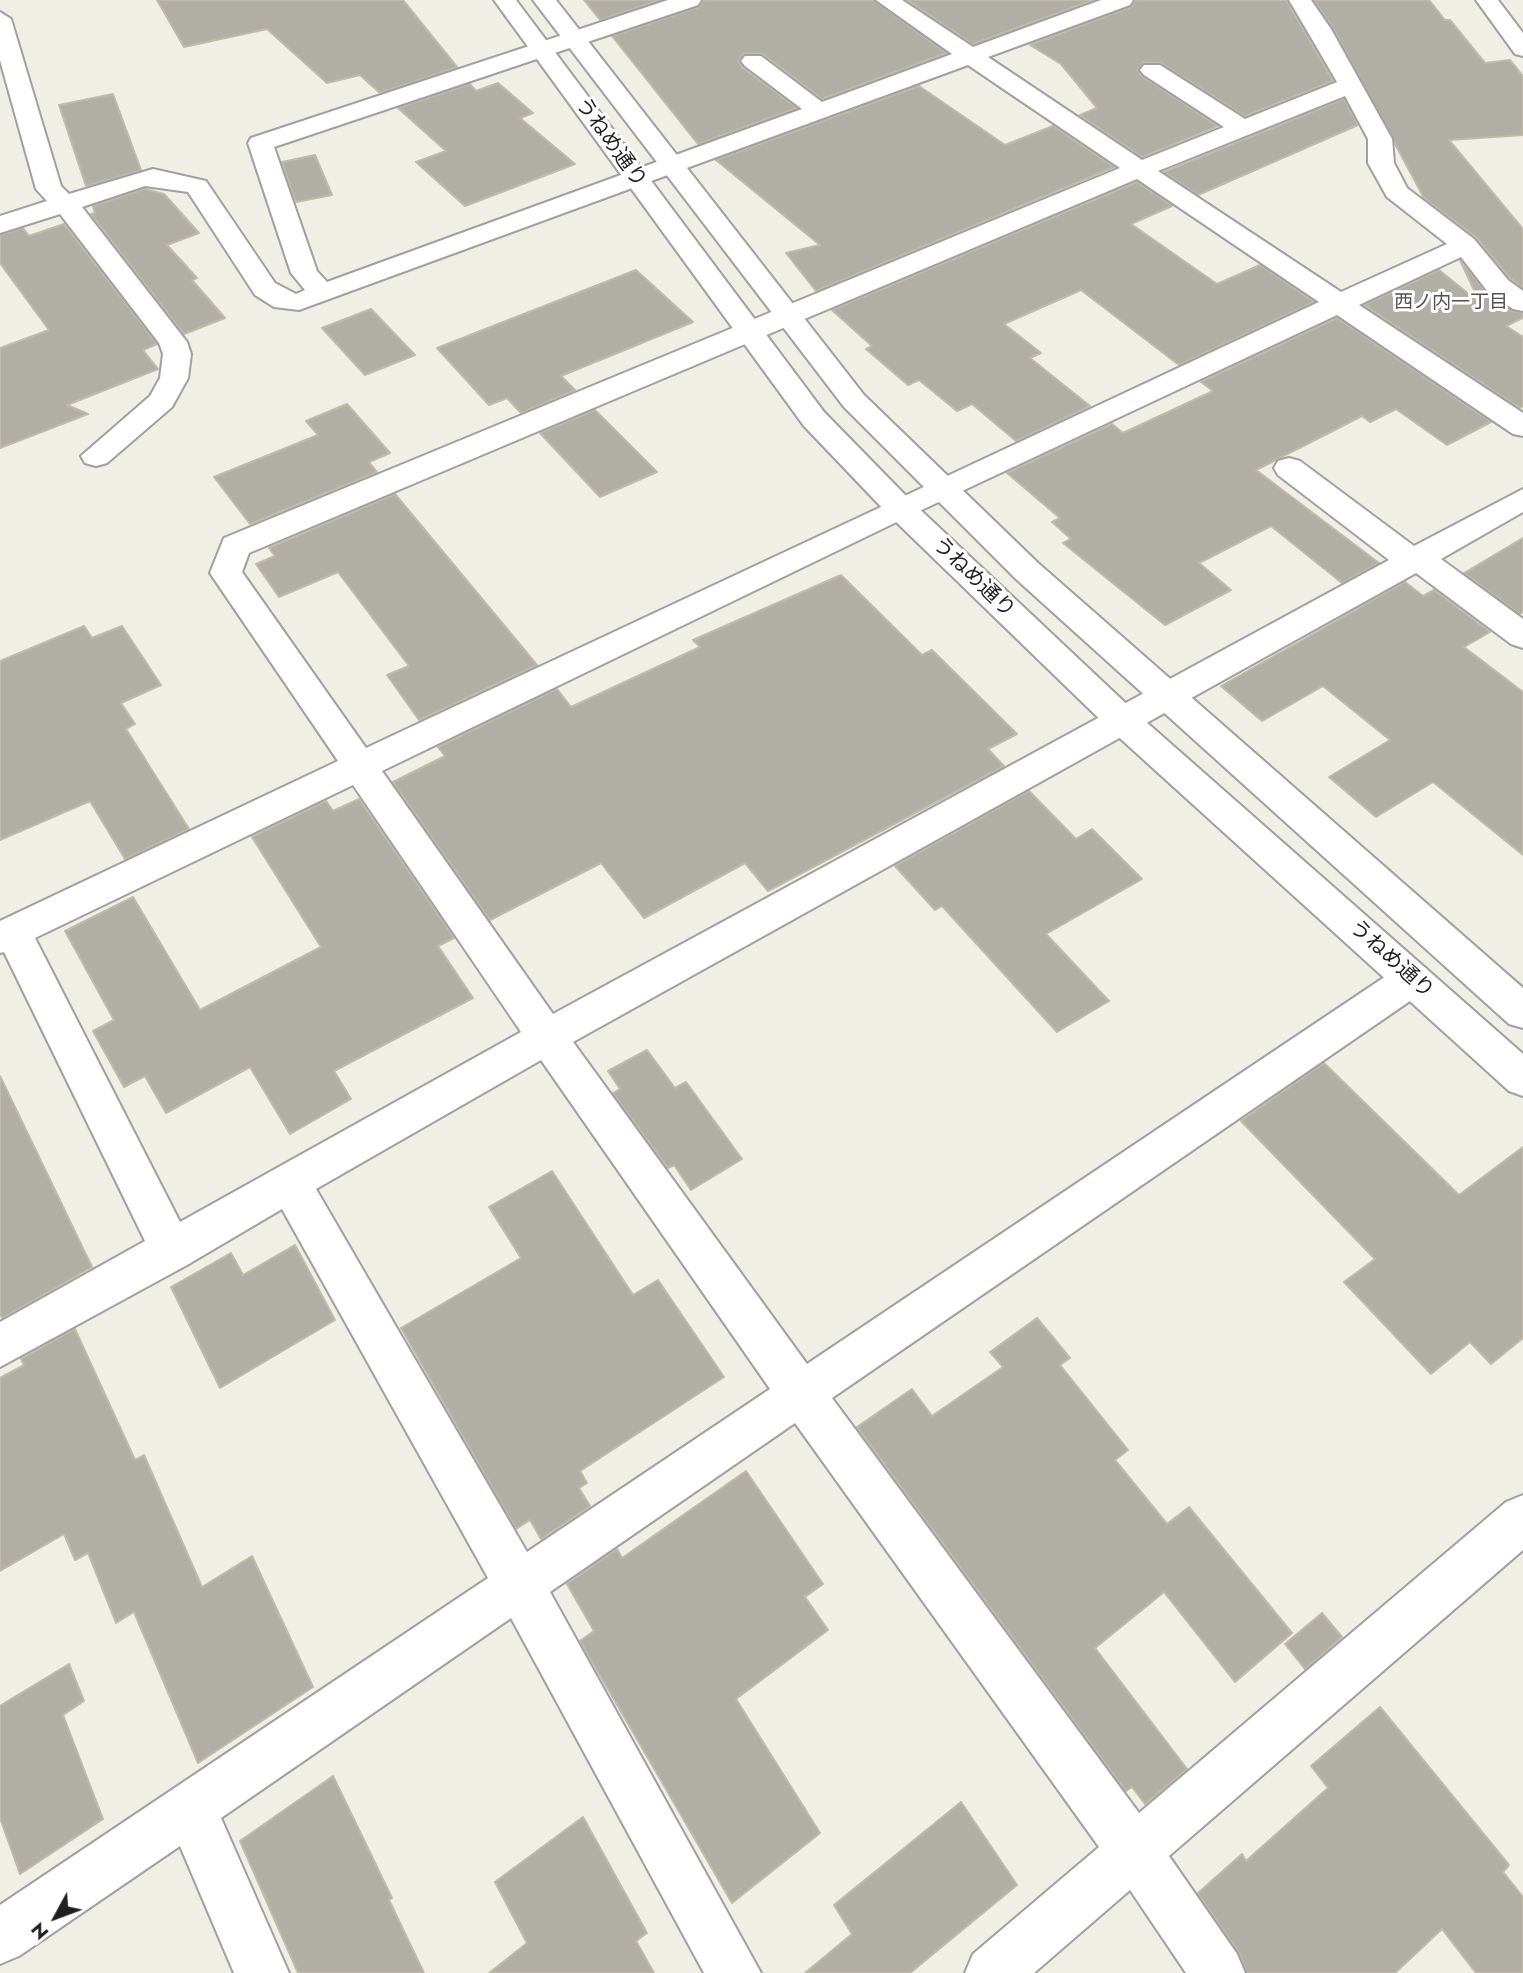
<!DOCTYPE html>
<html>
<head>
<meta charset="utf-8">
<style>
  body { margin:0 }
  #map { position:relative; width:1523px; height:1973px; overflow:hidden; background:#efefe6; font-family:Jost,sans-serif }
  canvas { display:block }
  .north { position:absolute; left:21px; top:1882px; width:70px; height:70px; -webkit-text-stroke:5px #fff; paint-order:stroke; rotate:229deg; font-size:19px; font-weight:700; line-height:28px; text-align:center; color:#1f1f1f }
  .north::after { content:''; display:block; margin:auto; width:24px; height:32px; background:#1f1f1f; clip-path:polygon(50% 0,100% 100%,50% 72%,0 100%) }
</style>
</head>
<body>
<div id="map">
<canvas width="1523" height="1973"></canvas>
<div class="north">N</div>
</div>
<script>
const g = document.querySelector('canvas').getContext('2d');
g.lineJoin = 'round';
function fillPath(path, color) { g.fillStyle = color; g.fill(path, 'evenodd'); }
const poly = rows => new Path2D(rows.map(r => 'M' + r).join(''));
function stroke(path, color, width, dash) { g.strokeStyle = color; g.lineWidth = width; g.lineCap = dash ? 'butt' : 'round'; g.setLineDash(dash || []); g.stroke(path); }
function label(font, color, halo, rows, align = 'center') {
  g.font = font + ' Jost,"Noto Sans JP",sans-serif'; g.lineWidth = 6; g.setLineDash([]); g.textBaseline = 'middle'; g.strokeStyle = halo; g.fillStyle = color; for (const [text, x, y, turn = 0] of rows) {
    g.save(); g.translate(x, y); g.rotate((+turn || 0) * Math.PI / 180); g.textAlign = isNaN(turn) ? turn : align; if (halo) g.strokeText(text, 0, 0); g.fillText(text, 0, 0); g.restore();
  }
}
const building = poly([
  [157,0,403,0,457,67,380,93,360,75,327,83,267,29,184,47,157,0],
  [584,0,660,0,600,20,584,0],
  [704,0,873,0,946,53,822,99,763,54,745,53,738,61,743,68,797,108,698,144,612,36,699,7,704,0],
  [907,0,1093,0,973,44,907,0],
  [1136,0,1286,0,1333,81,1245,116,1161,63,1144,62,1137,70,1143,77,1218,126,1142,157,1080,115,1097,108,1061,64,1030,45,1131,7,1136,0],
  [1314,0,1429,0,1445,20,1450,20,1485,63,1510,60,1523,76,1523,135,1449,140,1523,229,1523,288,1510,278,1476,237,1424,198,1333,28,1314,0],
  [498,83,533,113,520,118,575,164,465,206,416,162,446,151,398,108,470,84,476,91,498,83],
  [919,86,1005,145,1053,126,1114,167,816,291,786,253,820,245,716,160,919,86],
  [113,94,141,170,86,186,59,105,113,94],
  [1344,99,1358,125,1198,195,1164,172,1344,99],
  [315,155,332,195,296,202,282,162,315,155],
  [1137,182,1172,206,1131,224,1217,284,1260,265,1314,302,1179,365,1081,290,1004,324,1041,353,1030,358,1090,406,1016,441,972,404,957,411,919,380,908,385,866,349,872,346,832,310,1137,182],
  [145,189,164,194,199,233,167,245,197,278,192,280,225,318,184,334,91,214,95,213,93,206,145,189],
  [64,224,157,344,143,350,158,369,67,405,88,414,0,448,0,348,49,330,0,263,0,235,23,228,29,236,64,224],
  [1460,260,1487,294,1512,311,1523,313,1523,318,1506,326,1523,337,1523,406,1520,408,1364,305,1439,270,1480,303,1460,260],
  [636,270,693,322,561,376,575,390,521,413,507,398,489,405,437,348,636,270],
  [371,309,415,355,365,375,322,328,371,309],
  [1337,318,1491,422,1447,445,1396,409,1370,422,1362,416,1256,470,1379,563,1342,583,1271,526,1199,563,1231,590,1165,625,1063,543,1071,539,1052,522,1060,518,1007,473,1112,424,1123,433,1213,391,1201,382,1337,318],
  [347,404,390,453,369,462,377,472,250,524,214,477,318,435,306,421,347,404],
  [595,410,657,472,600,497,540,433,595,410],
  [395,494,537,665,419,720,387,675,409,666,338,572,279,597,256,564,275,556,269,548,395,494],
  [1523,538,1523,612,1520,614,1464,573,1523,538],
  [841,575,922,655,932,650,1017,734,988,749,1004,766,768,891,745,863,644,918,601,863,490,920,393,782,445,756,438,747,557,689,571,707,700,647,693,640,841,575],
  [1405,582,1423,596,1434,590,1490,632,1464,647,1523,692,1523,855,1433,782,1376,817,1329,777,1390,740,1323,686,1262,721,1221,686,1405,582],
  [84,626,92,638,122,626,161,685,121,703,135,724,126,729,189,829,125,859,90,801,0,840,0,661,84,626],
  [1029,791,1076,839,1092,829,1142,879,1046,934,1109,1001,1057,1032,942,906,935,910,895,866,1029,791],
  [359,799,454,938,438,946,473,998,334,1071,351,1099,290,1134,250,1067,166,1113,145,1076,124,1087,93,1031,114,1020,65,931,133,897,200,1010,321,947,252,837,326,801,333,811,359,799],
  [647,1050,675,1088,686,1082,742,1159,691,1190,674,1165,668,1168,613,1093,620,1089,608,1071,647,1050],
  [1324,1063,1459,1195,1523,1147,1523,1338,1491,1364,1470,1342,1431,1374,1344,1282,1375,1259,1241,1121,1324,1063],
  [0,1076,92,1267,2,1318,0,1313,0,1076],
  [552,1171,633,1295,658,1280,724,1377,580,1471,587,1483,579,1488,590,1506,541,1539,530,1520,516,1529,401,1328,521,1258,489,1207,552,1171],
  [295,1245,335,1320,220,1388,171,1287,231,1253,243,1275,295,1245],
  [1037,1318,1070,1358,1060,1365,1128,1450,1115,1460,1167,1524,1189,1507,1292,1633,1235,1682,1164,1592,1095,1648,1187,1769,1145,1804,1132,1787,1126,1791,857,1427,912,1389,932,1416,1003,1367,990,1352,1037,1318],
  [75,1329,135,1460,144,1455,202,1587,252,1556,313,1687,198,1763,134,1612,116,1623,88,1553,75,1560,64,1534,0,1571,0,1378,24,1365,21,1359,75,1329],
  [746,1471,823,1584,805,1597,828,1630,736,1699,820,1833,732,1903,580,1641,594,1631,567,1584,617,1549,622,1558,746,1471],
  [1322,1613,1342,1637,1305,1669,1285,1644,1322,1613],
  [69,1664,84,1701,63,1715,103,1819,20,1874,0,1818,0,1706,69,1664],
  [1380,1707,1509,1865,1503,1872,1523,1897,1523,1973,1476,1973,1442,1929,1395,1973,1247,1973,1239,1953,1198,1893,1242,1854,1246,1861,1328,1788,1311,1766,1380,1707],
  [333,1776,392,1898,389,1900,424,1973,298,1973,240,1841,333,1776],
  [961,1802,1017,1885,910,1973,805,1973,852,1934,834,1905,961,1802],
  [583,1817,647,1933,636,1941,654,1973,489,1973,527,1943,495,1882,583,1817]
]);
const minor = poly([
  [668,0,701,0,698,5,274,147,317,271,327,282,802,109,745,66,741,61,745,56,761,56,822,102,952,54,876,0,902,0,973,47,1101,0,1133,0,1130,5,988,57,1142,160,1224,127,1144,75,1140,70,1144,65,1160,65,1245,119,1337,82,1289,0,1311,0,1331,29,1392,139,1394,163,1407,188,1474,239,1508,280,1523,291,1523,311,1513,309,1488,292,1461,257,1359,305,1523,413,1523,436,1513,434,1337,315,911,515,382,771,553,1014,1389,560,1278,475,1274,468,1278,461,1289,458,1300,461,1414,546,1523,489,1523,512,1441,559,1523,619,1523,648,1511,644,1416,573,573,1042,807,1364,1398,968,1412,963,1426,968,1431,979,1426,990,832,1398,1139,1813,1506,1502,1523,1495,1523,1550,1169,1856,1237,1954,1245,1973,1186,1973,1130,1890,1034,1973,965,1973,973,1954,1099,1847,795,1423,550,1592,761,1973,704,1973,511,1618,221,1818,289,1973,234,1973,180,1846,19,1956,0,1964,0,1905,488,1578,282,1209,187,1265,0,1367,0,1322,145,1241,4,952,0,953,0,921,338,761,210,573,224,538,1120,168,968,65,299,310,274,307,255,295,188,192,145,186,82,207,187,342,191,354,188,378,172,407,107,463,96,466,85,463,81,456,150,396,160,378,163,354,159,343,60,214,0,233,0,216,47,201,36,189,0,60,0,12,11,19,61,186,69,194,153,169,206,181,275,283,296,294,305,290,291,273,248,143,251,138,668,0],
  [1345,96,1368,139,1368,163,1387,197,1447,244,1341,292,1158,171,1345,96],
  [1137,179,1319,302,366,748,242,572,249,553,1137,179],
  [353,785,521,1032,180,1222,35,938,353,785],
  [541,1060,770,1389,527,1552,316,1189,541,1060]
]);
const tertiary = poly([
  [494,0,516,0,824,412,911,501,1136,713,1523,1054,1523,1096,1509,1091,1112,731,889,515,804,426,494,0],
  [533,0,556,0,864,395,1038,563,1523,988,1523,1028,1509,1024,1016,579,844,407,533,0],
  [1476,0,1498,0,1523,33,1523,56,1515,54,1476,0]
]);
const farNeighbourhoodnames = [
  ["西ノ内一丁目",1451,303]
];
const streetNames = [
  ["うねめ通り",610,143,54],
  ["うねめ通り",973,578,44],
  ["うねめ通り",1391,960,42]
];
fillPath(building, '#b1aea5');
stroke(building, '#bfbaa9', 2);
stroke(minor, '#a0a0a0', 4);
stroke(tertiary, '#a0a0a0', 4);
fillPath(minor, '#fff');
fillPath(tertiary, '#fff');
label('19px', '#525252', '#fff', farNeighbourhoodnames);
label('21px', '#1f1f1f', '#fff', streetNames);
</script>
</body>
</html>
